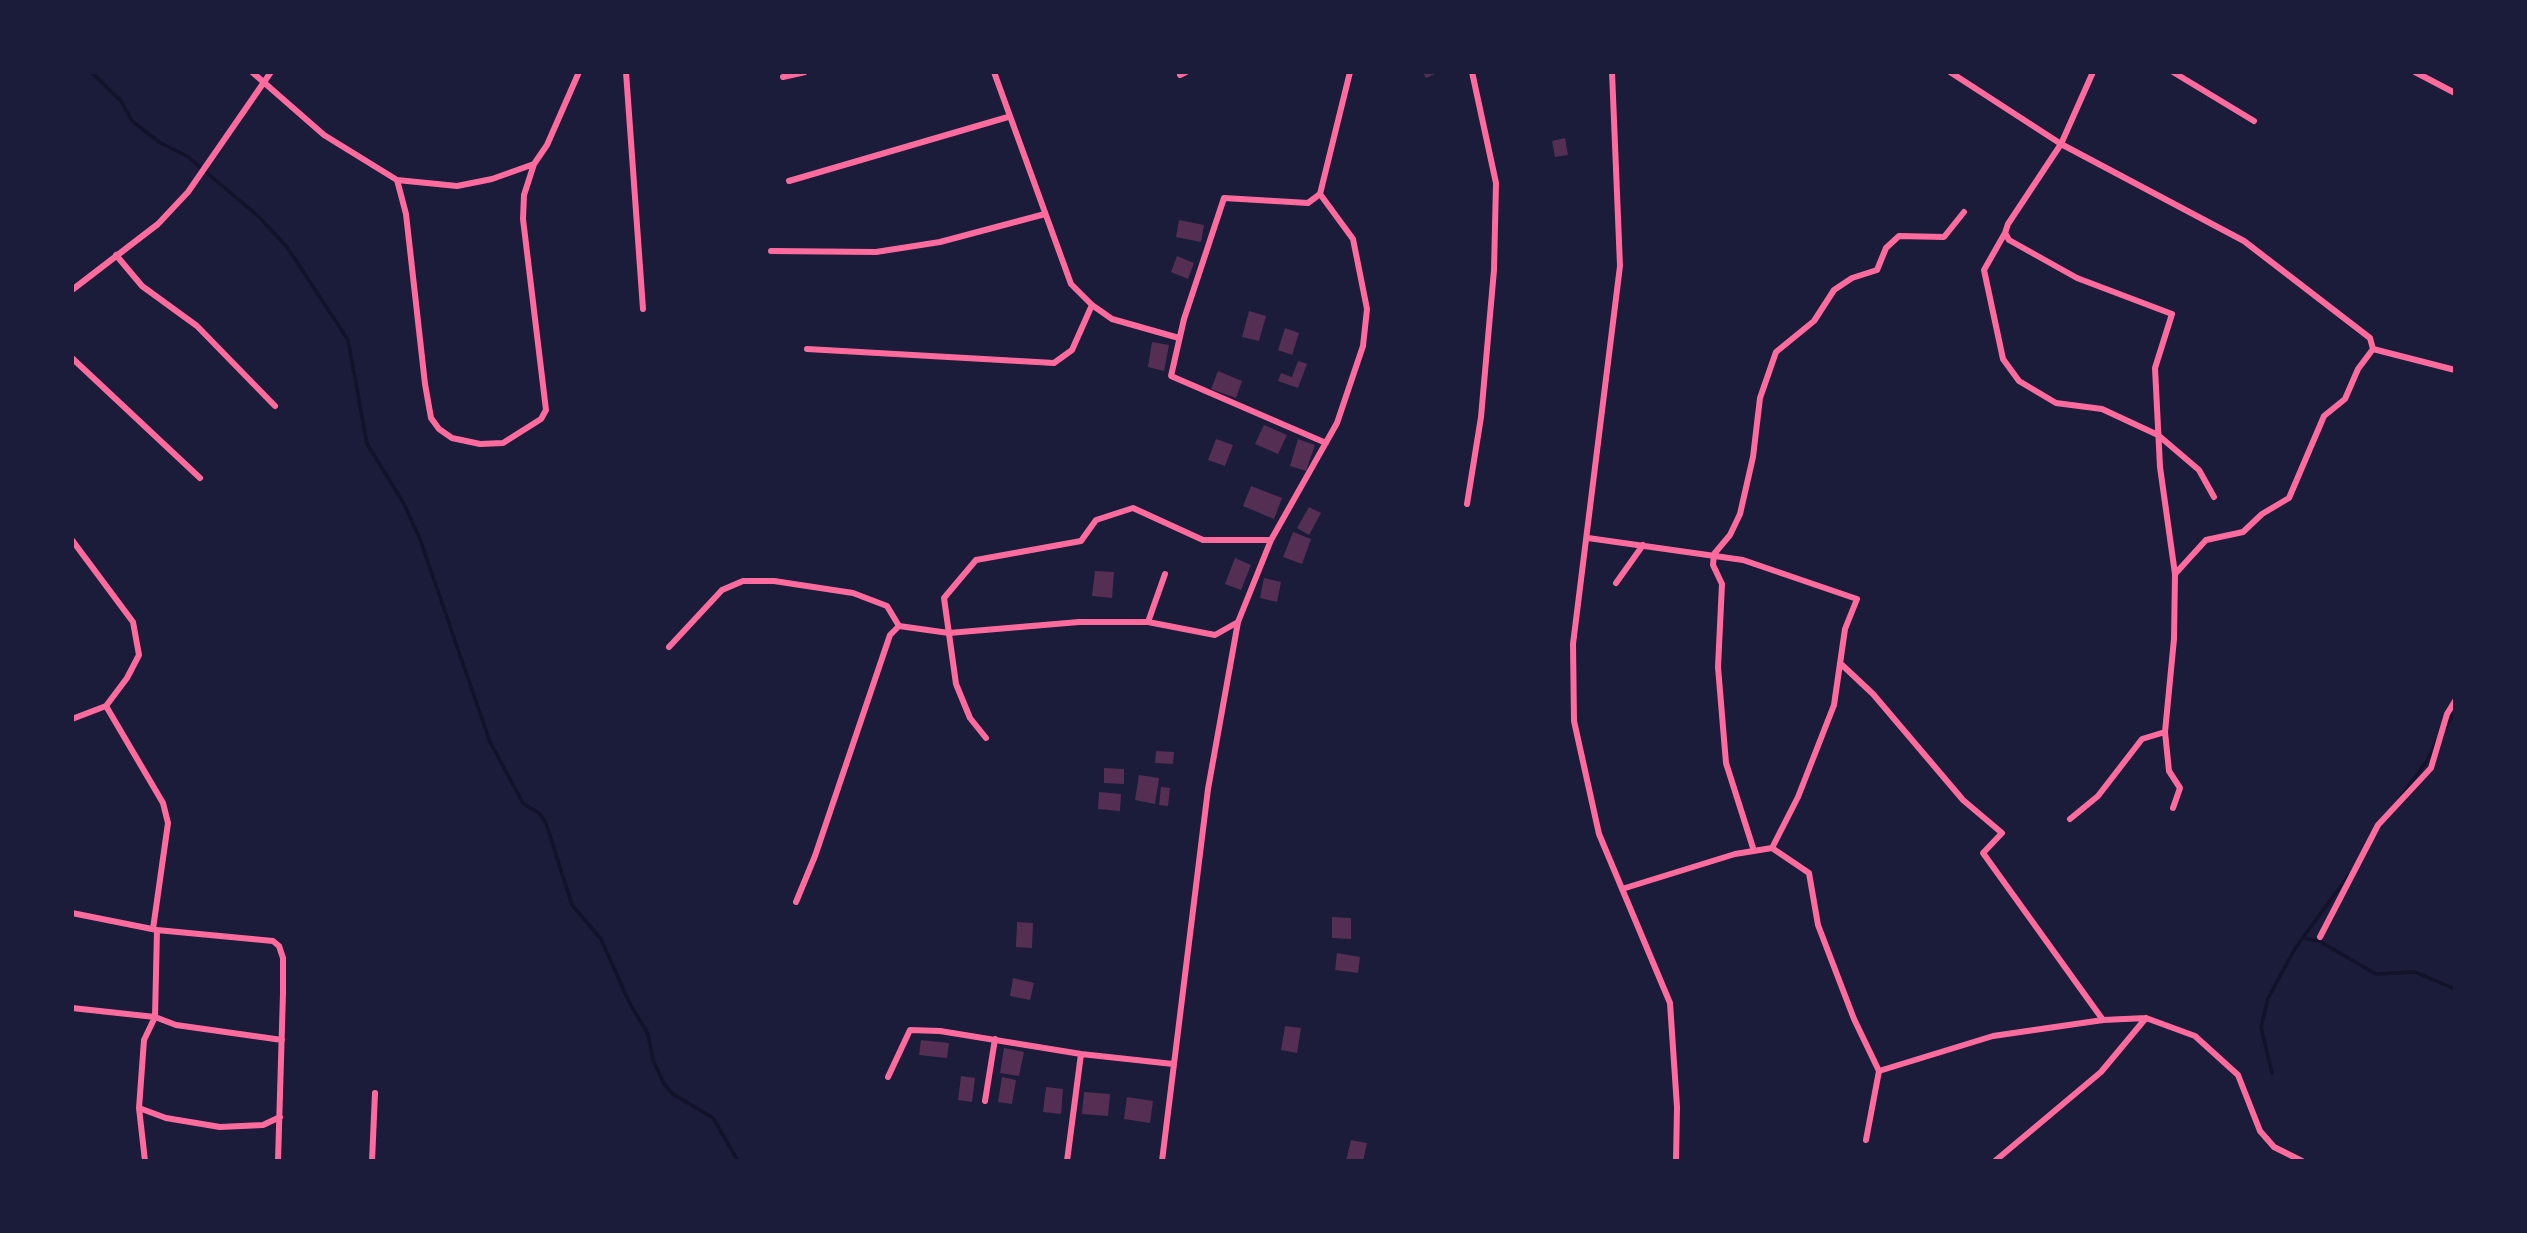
<!DOCTYPE html>
<html>
<head>
<meta charset="utf-8">
<style>
  body { margin:0 }
  #map { position:relative; width:2527px; height:1233px; overflow:hidden; background:#1b1b3a; font-family:"Times New Roman",serif }
  canvas { display:block }
  .frame { position:absolute; inset:0; border:74px solid #1b1b3a; pointer-events:none }
</style>
</head>
<body>
<div id="map">
<canvas width="2527" height="1233"></canvas>
<div class="frame"></div>
</div>
<script>
const g = document.querySelector('canvas').getContext('2d');
g.lineJoin = 'round';
const poly = rows => new Path2D(rows.map(r => 'M' + r).join(''));
function stroke(path, color, width, dash) { g.strokeStyle = color; g.lineWidth = width; g.lineCap = dash ? 'butt' : 'round'; g.setLineDash(dash || []); g.stroke(path); }
function fillPath(path, color) { g.fillStyle = color; g.fill(path, 'evenodd'); }
const stream = poly([
  [91,72,121,101,132,121,159,142,187,156,258,216,287,247,348,340,367,444,404,504,420,539,490,742,523,803,540,814,546,823,572,905,601,939,629,1002,648,1034,653,1060,664,1084,673,1094,713,1118,738,1161],
  [2445,728,2455,712],
  [2400,798,2427,761,2437,740],
  [2303,938,2319,941,2376,974,2415,972,2455,989],
  [2272,1073,2261,1027,2268,998,2296,947,2349,875]
]);
const building = poly([
  [1423,72,1439,72,1426,78],
  [1565,138,1568,155,1555,157,1552,141],
  [1179,220,1204,225,1201,242,1176,237],
  [1177,256,1194,263,1188,279,1171,272],
  [1249,311,1266,316,1259,341,1242,337],
  [1285,328,1299,333,1292,355,1278,350],
  [1152,342,1169,345,1164,371,1148,367],
  [1298,361,1307,364,1298,388,1278,381,1281,373,1292,377],
  [1218,371,1242,381,1236,398,1211,389],
  [1264,425,1287,435,1278,454,1255,444],
  [1216,439,1233,445,1225,466,1208,460],
  [1298,439,1315,445,1306,471,1290,466],
  [1251,486,1282,498,1274,519,1243,506],
  [1309,507,1321,513,1309,535,1297,528],
  [1293,532,1311,539,1302,564,1283,557],
  [1235,558,1251,565,1241,590,1225,584],
  [1095,571,1114,572,1112,598,1092,596],
  [1264,578,1281,582,1277,602,1260,598],
  [1156,751,1174,752,1173,764,1155,763],
  [1104,768,1124,769,1124,784,1104,783],
  [1139,775,1159,778,1155,804,1135,800],
  [1161,787,1170,788,1168,806,1159,805],
  [1099,792,1121,794,1120,811,1098,809],
  [1332,917,1351,918,1351,939,1332,938],
  [1017,922,1033,923,1032,948,1016,947],
  [1337,953,1360,957,1358,973,1335,970],
  [1013,978,1034,983,1030,1000,1010,996],
  [1285,1026,1301,1028,1297,1053,1281,1050],
  [921,1040,949,1043,947,1058,919,1055],
  [1004,1048,1024,1052,1019,1076,1000,1073],
  [961,1076,975,1078,972,1102,958,1100],
  [1002,1077,1016,1080,1012,1104,998,1102],
  [1046,1087,1063,1089,1061,1114,1043,1112],
  [1084,1092,1110,1094,1108,1116,1082,1114],
  [1127,1097,1153,1101,1150,1123,1124,1119],
  [1351,1140,1367,1143,1363,1161,1346,1161]
]);
const minor = poly([
  [252,72,324,135,397,180,457,186,492,179,534,164,547,145,579,72],
  [626,72,643,309],
  [994,72,1071,284,1092,305,1112,319,1179,338],
  [1612,72,1620,266,1573,644,1574,721,1599,834,1670,1003,1677,1107,1676,1161],
  [1950,72,2061,144,2093,72],
  [2173,72,2254,121],
  [2415,72,2455,93],
  [1180,75,1186,72],
  [783,77,805,72],
  [397,180,406,214,425,384,431,418,439,429,452,438,480,444,503,443,541,419,546,410,523,219,524,195,534,164],
  [789,181,1008,117],
  [1320,194,1308,203,1224,198,1184,319,1171,376,1326,443],
  [2005,233,1984,270,2003,359,2019,381,2056,403,2102,409,2158,435,2199,470,2214,497],
  [771,251,876,252,940,242,1045,214],
  [116,255,142,286,197,326,275,406],
  [72,290,158,224,188,192,271,72],
  [807,349,1054,363,1072,350,1092,305],
  [2373,349,2455,370],
  [72,358,200,478],
  [1467,504,1481,417,1494,270,1496,183,1472,72],
  [1588,538,1743,560,1857,599,1845,629,1834,705,1798,797,1772,848],
  [72,540,133,622,139,655,127,678,106,706,72,719],
  [2175,574,2206,540,2243,532,2262,514,2289,498,2324,416,2345,399,2358,369,2373,349],
  [1616,583,1643,545],
  [1148,622,1215,635,1238,622],
  [669,647,722,590,743,581,774,581,853,593,887,606,899,626],
  [1840,663,1873,694,1963,800,2002,833,1983,853,2103,1020],
  [106,706,163,803,168,823,153,929],
  [2165,732,2169,771,2180,788,2173,808],
  [986,738,970,718,956,684,944,598,976,560,1081,541,1096,520,1133,508,1203,540,1271,540],
  [2070,819,2098,796,2142,739,2165,732,2174,639,2175,574,2160,467,2155,368,2172,314,2077,278,2009,240,2005,233,2008,224,2061,144,2244,241,2370,338,2373,349],
  [1754,851,1726,763,1718,667,1722,584,1713,565,1714,554,1730,535,1740,514,1753,457,1760,398,1776,352,1814,321,1834,290,1852,278,1877,270,1886,248,1899,236,1944,237,1964,212],
  [1622,889,1735,854,1772,848,1809,873,1818,925,1854,1019,1879,1071],
  [796,902,815,856,890,635,899,626,949,633,1079,622,1148,622,1165,574],
  [72,913,157,930,273,941,279,946,283,958,283,993,278,1161],
  [2320,937,2378,825,2431,768,2447,714,2455,701],
  [72,1008,155,1017,176,1025,282,1040],
  [1879,1071,1993,1036,2103,1020,2146,1018,2195,1036,2238,1075,2260,1131,2274,1147,2302,1161],
  [888,1077,910,1030,940,1031,1081,1054],
  [985,1101,995,1039],
  [139,1108,166,1118,220,1127,263,1125,280,1117],
  [1866,1140,1879,1071],
  [145,1161,139,1108,144,1040,155,1017,157,930],
  [372,1161,375,1093],
  [1067,1161,1081,1054,1173,1064],
  [1162,1161,1208,789,1238,622,1271,540,1337,423,1363,346,1367,309,1353,239,1320,194,1350,72],
  [1995,1161,2101,1072,2146,1018]
]);
stroke(stream, '#12122b', 3.5);
fillPath(building, '#542f53');
stroke(minor, '#ff6b9d', 6);
</script>
</body>
</html>
